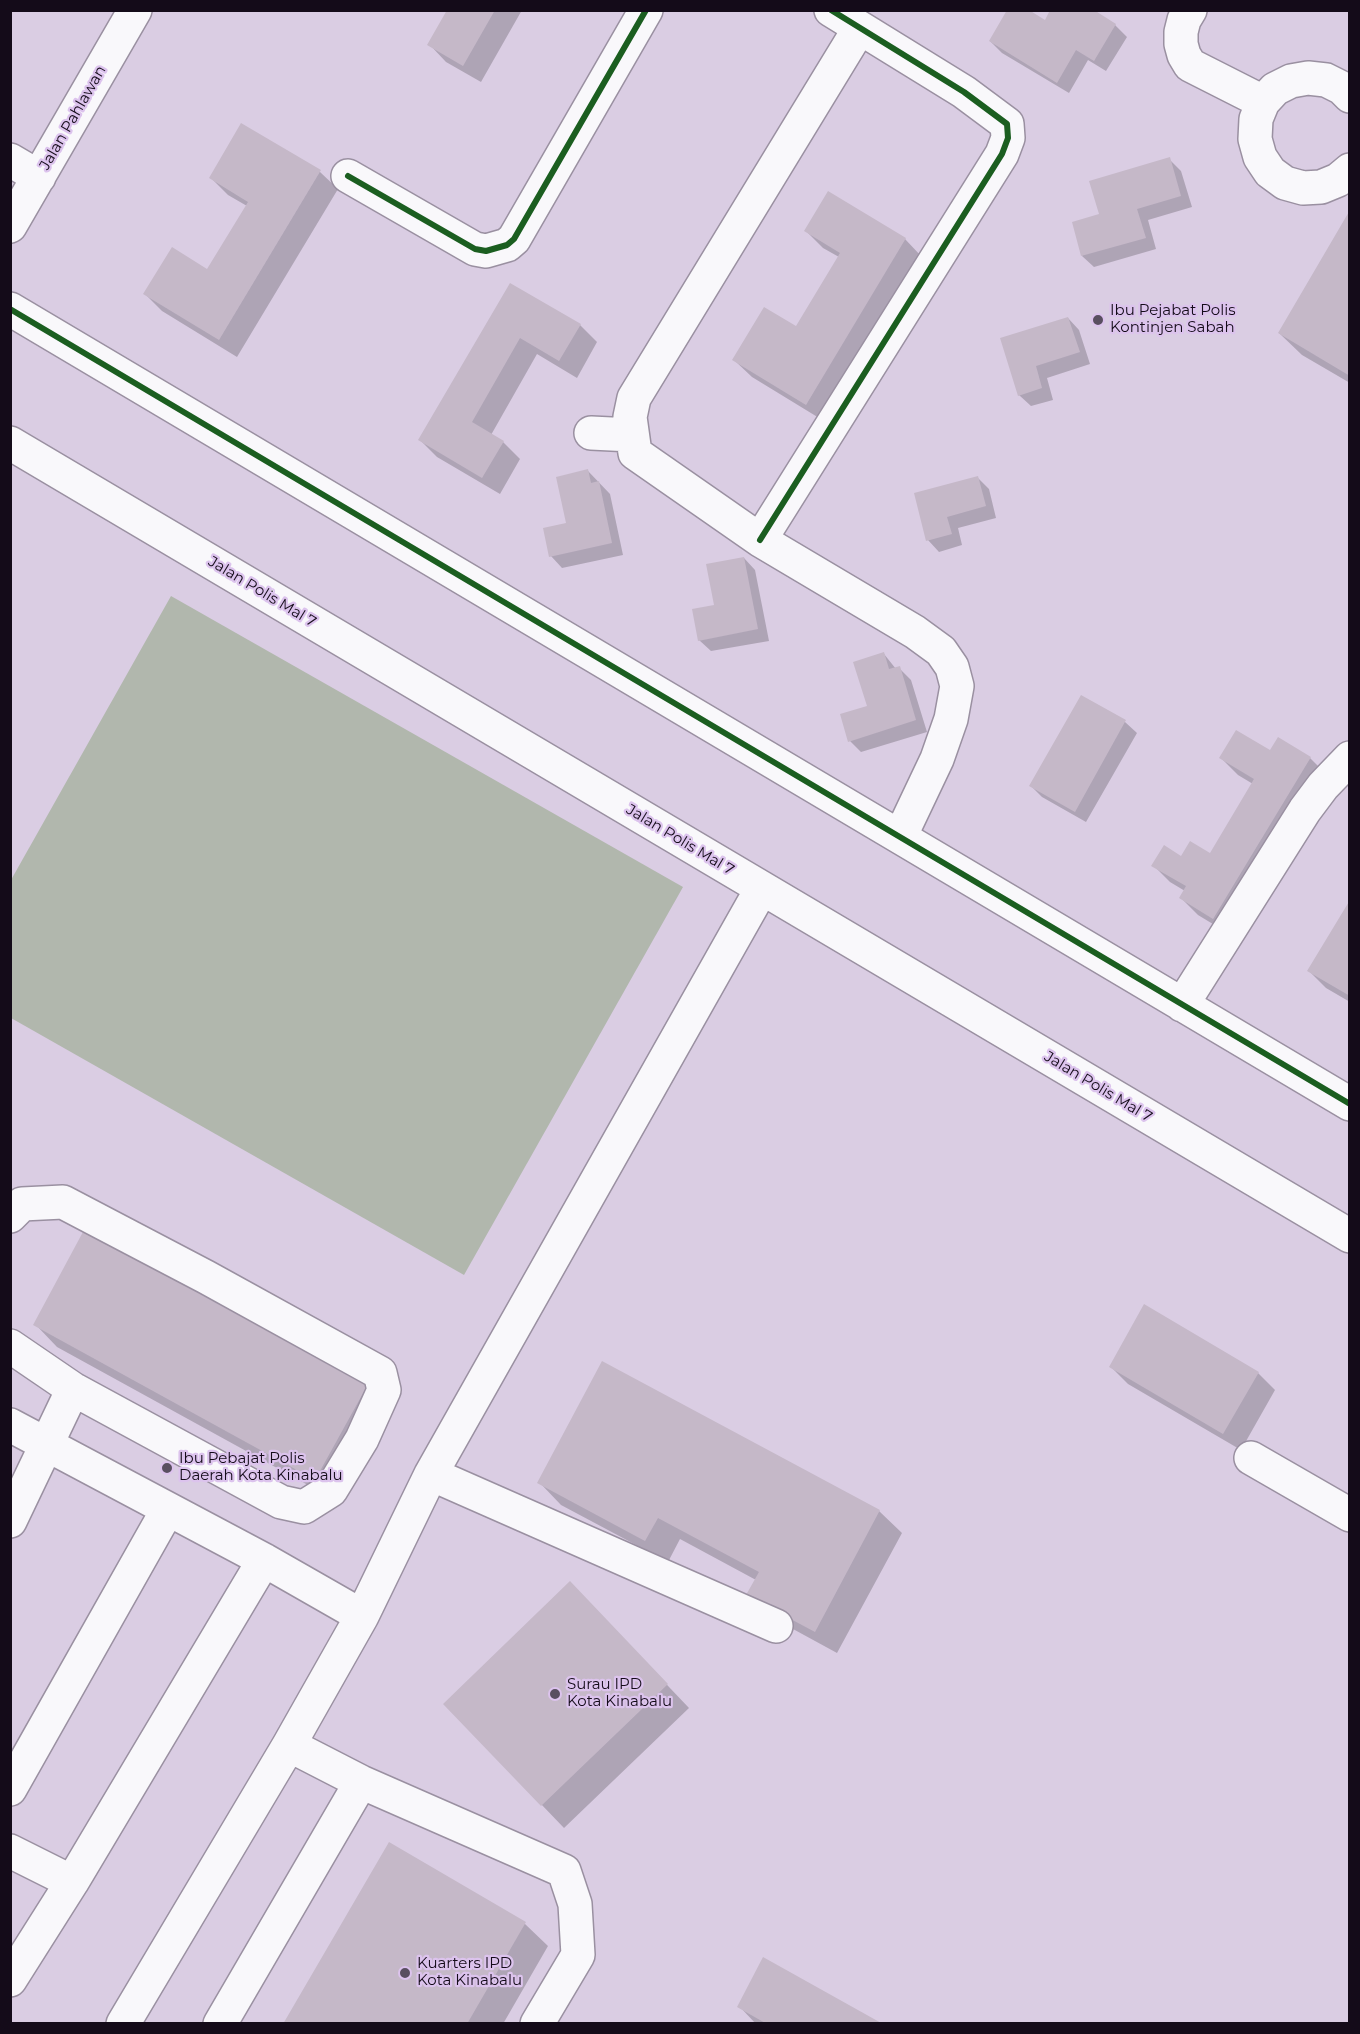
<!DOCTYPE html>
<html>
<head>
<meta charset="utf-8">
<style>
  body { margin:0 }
  #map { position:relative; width:1360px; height:2034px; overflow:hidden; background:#dacde3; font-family:Montserrat,sans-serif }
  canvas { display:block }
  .frame { position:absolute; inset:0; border:12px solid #140b19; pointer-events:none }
</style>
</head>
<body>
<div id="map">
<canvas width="1360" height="2034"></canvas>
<div class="frame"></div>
</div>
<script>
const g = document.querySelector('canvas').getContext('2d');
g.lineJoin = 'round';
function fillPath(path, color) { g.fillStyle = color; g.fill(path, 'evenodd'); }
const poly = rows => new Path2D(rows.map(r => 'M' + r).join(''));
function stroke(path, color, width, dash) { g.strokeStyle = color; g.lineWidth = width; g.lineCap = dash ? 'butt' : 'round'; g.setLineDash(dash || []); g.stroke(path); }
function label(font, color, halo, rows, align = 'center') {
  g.font = font + ' Montserrat,sans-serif'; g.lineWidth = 4.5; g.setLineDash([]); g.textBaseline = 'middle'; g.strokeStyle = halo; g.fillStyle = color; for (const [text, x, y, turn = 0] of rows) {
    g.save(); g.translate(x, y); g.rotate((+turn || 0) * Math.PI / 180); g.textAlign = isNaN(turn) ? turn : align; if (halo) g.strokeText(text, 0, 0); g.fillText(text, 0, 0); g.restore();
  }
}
const green = poly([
  [171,596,683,887,464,1275,11,1018,11,880]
]);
const shadow = poly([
  [448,10,522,10,481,82,446,62,429,44],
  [1091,10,1115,25,1127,37,1106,71,1088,60,1069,93,1002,53,990,41,1045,22],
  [242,125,320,172,338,189,237,357,162,311,145,294,208,271,247,206,228,195,211,178],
  [1169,159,1181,171,1192,207,1148,220,1156,249,1094,267,1082,256,1101,215],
  [1350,213,1350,383,1302,355,1279,333],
  [806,231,905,239,922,257,824,421,752,377,734,360,797,328,839,257,823,248],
  [510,285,580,325,597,342,577,378,537,354,491,435,503,442,520,459,500,494,437,457,420,440],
  [1068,318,1079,330,1090,364,1047,378,1053,400,1031,406,1019,395,1002,339],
  [588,471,610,494,623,555,562,568,551,556,567,524],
  [977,477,989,489,996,518,958,528,962,545,939,552,928,540],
  [744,558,755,570,769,641,711,651,699,640,715,607],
  [884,654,896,669,899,668,911,680,927,732,861,752,850,741,869,707],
  [1082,697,1125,722,1137,733,1086,822,1042,797,1031,786],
  [1221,758,1310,758,1327,775,1231,935,1198,915,1181,898,1185,891,1170,882,1153,865,1182,858,1210,855,1253,784,1238,775],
  [1350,903,1350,1002,1326,988,1309,971],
  [35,1324,366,1387,388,1409,337,1501,57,1347],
  [1110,1366,1258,1373,1275,1390,1241,1450,1128,1384],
  [539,1482,879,1511,902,1533,837,1653,771,1617,756,1580,680,1539,668,1562,561,1505],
  [592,1606,689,1708,564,1828,445,1704],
  [390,1844,525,1924,548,1946,503,2024,285,2024],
  [739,2006,880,2024,756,2024]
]);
const building = poly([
  [447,10,495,10,463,66,427,45],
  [1007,10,1029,10,1045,20,1050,10,1094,10,1116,24,1094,61,1076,50,1057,83,989,41],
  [241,123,321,170,219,340,143,294,172,247,207,269,248,202,209,178],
  [1170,157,1181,196,1137,209,1146,238,1081,256,1072,222,1099,214,1089,181],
  [828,191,906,238,806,405,732,360,764,307,796,326,840,253,804,231],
  [1350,210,1350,376,1278,333],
  [510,283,581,324,559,361,520,338,472,422,504,441,482,478,418,440],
  [1068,317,1080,352,1036,366,1042,388,1018,396,1000,338],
  [588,469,591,483,599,481,612,543,549,557,543,528,566,523,556,477],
  [978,476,986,506,947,517,952,534,926,541,914,493],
  [744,557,758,629,698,641,692,609,714,605,706,564],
  [884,652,889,669,900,666,916,720,848,742,840,714,867,706,853,662],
  [1081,695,1126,720,1075,812,1029,786],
  [1236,730,1270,750,1278,737,1311,757,1213,919,1179,898,1186,886,1151,866,1164,845,1181,856,1190,841,1210,853,1254,779,1219,758],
  [1350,900,1350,996,1307,971],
  [84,1230,367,1386,315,1480,33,1325],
  [1144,1304,1259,1372,1223,1434,1109,1367],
  [602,1361,880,1510,815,1632,746,1595,759,1572,658,1518,645,1541,537,1483],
  [570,1581,668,1684,541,1806,443,1704],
  [389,1842,526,1922,467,2024,283,2024],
  [763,1957,883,2024,767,2024,737,2007]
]);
const minor = poly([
  [1190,10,1184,20,1181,32,1181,44,1184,55,1190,65,1263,102],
  [859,29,634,398,630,417,635,453,760,540,915,632,941,651,952,667,957,686,951,719,937,759,900,837],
  [1350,96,1342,88,1326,80,1308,78,1291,81,1275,89,1263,102,1256,119,1255,139,1260,157,1270,172,1285,183,1303,188,1321,187,1338,180,1350,170],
  [10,160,39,177],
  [348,176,475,249,486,251,507,245,514,239,646,10],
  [10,226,135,10],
  [10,309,1350,1104],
  [591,433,632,435],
  [10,443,1350,1236],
  [760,540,1002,154,1008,138,1007,124,964,92,831,10],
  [1182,1005,1305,810,1323,786,1350,758],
  [10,1216,22,1204,63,1202,206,1277,380,1373,384,1390,362,1439,331,1490,304,1507,281,1502,73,1389,10,1346],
  [10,1425,264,1560,362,1616,289,1745,123,2024],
  [1251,1458,1350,1515],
  [431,1474,776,1626],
  [10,1521,73,1389],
  [362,1616,431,1474,762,888],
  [289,1745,361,1782,564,1871,575,1904,578,1955,537,2024],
  [10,1789,168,1509],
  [10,1851,72,1882,264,1560],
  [10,1980,72,1882],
  [220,2024,361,1782]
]);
const cycleway = poly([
  [348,176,475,249,486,251,507,245,514,239,646,10],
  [10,309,1350,1104],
  [760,540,1002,154,1008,138,1007,124,964,92,831,10]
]);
const markers = [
  [1098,320,6,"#594f60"],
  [167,1468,6,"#594f60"],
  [555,1694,6,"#594f60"],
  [405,1973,6,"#594f60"]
];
const streetNames = [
  ["Jalan Pahlawan",73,118,-60],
  ["Jalan Polis Mal 7",262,592,31],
  ["Jalan Polis Mal 7",680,840,31],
  ["Jalan Polis Mal 7",1098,1087,31]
];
const poiNames = [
  ["Ibu Pejabat Polis",1110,311],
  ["Kontinjen Sabah",1110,328],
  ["Ibu Pebajat Polis",179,1459],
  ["Daerah Kota Kinabalu",179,1476],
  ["Surau IPD",567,1685],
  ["Kota Kinabalu",567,1702],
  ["Kuarters IPD",417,1964],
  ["Kota Kinabalu",417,1981]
];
fillPath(green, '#b1b7ad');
fillPath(shadow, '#0003');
fillPath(building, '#c5b8c8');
stroke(minor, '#9a90a1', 36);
stroke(minor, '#f9f8fb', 33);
stroke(cycleway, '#1b5e20', 6);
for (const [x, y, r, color] of markers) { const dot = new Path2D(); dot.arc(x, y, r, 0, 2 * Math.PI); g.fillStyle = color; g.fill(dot); stroke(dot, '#dcc3ed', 2); }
label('15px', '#140b19', '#dcc3ed', streetNames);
label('15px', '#140b19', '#dcc3ed', poiNames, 'left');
</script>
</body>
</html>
